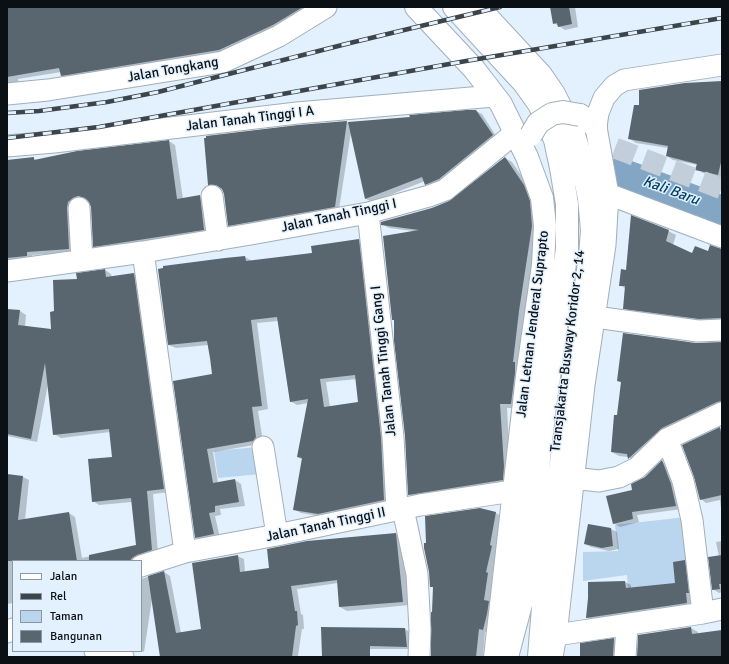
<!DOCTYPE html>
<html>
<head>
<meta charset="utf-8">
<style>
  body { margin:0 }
  #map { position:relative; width:729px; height:664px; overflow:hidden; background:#e2f1fd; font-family:Signika,sans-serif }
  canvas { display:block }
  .frame { position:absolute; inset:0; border:8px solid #0b1014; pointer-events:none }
  .legend { position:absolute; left:12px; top:560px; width:130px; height:92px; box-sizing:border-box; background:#e2f1fd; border:1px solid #8c97a0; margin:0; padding:5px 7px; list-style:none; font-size:12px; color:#0b1014 }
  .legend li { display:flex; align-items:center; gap:8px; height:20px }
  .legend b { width:20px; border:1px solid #8c97a0 }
</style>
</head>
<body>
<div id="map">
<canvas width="729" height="664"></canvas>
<div class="frame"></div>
<ul class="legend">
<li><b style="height:5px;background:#fff"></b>Jalan</li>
<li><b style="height:5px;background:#3d444a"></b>Rel</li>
<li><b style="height:11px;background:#b9d6ee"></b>Taman</li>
<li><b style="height:11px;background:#596670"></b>Bangunan</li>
</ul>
</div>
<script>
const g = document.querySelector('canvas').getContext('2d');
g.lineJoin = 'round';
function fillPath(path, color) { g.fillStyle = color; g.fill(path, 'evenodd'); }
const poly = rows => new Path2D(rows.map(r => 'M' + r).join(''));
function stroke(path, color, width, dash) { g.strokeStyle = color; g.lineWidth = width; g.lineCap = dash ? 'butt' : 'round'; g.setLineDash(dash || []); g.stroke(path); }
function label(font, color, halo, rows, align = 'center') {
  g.font = font + ' Signika,sans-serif'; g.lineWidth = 3; g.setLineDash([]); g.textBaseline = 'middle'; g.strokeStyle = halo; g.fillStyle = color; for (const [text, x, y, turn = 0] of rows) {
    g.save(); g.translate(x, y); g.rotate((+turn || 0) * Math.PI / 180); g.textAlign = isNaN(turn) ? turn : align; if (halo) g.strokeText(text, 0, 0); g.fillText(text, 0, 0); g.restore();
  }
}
const green = poly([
  [258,447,261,474,218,478,214,451],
  [686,517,696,585,628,590,627,575,583,581,583,552,618,551,615,525]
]);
const shadow = poly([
  [7,7,316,7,227,54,69,79,62,75,61,72,18,79,19,85,7,88],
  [557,7,575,7,578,27,565,30,554,23],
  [721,79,722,178,703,173,697,169,698,165,673,160,667,156,668,148,636,143,630,139,640,107,721,82],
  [476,111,482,114,498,139,431,187,426,184,425,181,372,202,366,199,351,132,339,209,234,228,229,225,225,194,222,188,214,187,209,184,298,126,347,122,349,123],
  [169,141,175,145,183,199,200,196,206,200,210,233,100,250,94,246,92,207,88,200,84,199,79,201,75,252,32,255,33,259,7,261,7,162,33,158,38,161],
  [505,158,512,162,531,190,539,231,518,408,507,408,510,462,509,484,416,498,409,495,406,436,395,320,393,320,413,231,389,228,382,224,450,202],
  [668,231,676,235,673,245,693,255,722,249,722,322,706,323,631,312,624,308,626,289,620,285,627,271],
  [359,240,365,244,390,504,325,517,301,513,295,510,303,460,298,457,308,403,297,405,290,401,278,321,257,323,268,409,258,411,263,441,260,444,213,452,218,483,235,480,241,484,245,506,220,509,221,515,215,516,220,538,202,541,196,537,213,375,209,345,176,348,169,345,225,259,245,257,252,261,313,253],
  [357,379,359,403,330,407,326,382],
  [105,270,111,274,112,277,134,274,140,278,170,492,153,494,158,553,139,561,13,561,13,603,7,604,7,475,23,477,29,480,25,520,69,513,75,517,82,558,137,546,132,502,99,505,93,501,113,457,110,432,61,438,54,434,48,384,37,442,7,436,7,310,20,311,26,315,25,327,53,330,55,312,78,280],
  [722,343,722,407,636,462,629,457,619,456,612,452,618,417,622,383,619,381,698,344],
  [720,428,722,430,722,517,720,500,706,503,701,499],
  [662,462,668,465,682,509,637,515,639,522,620,527,613,523,646,478],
  [480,509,496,513,502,517,496,549,498,550,492,576,494,577,490,633,485,632,483,657,432,657,434,588,431,586],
  [611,529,617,532,619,549,609,551,591,547,585,544],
  [396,534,402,538,409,605,347,611,340,607,338,583,297,589,301,614,303,615,304,629,302,629,298,656,308,656,310,657,161,657,152,599,144,652,141,651,141,579,164,572,170,576,181,633,202,629,237,556,244,559,245,572,271,569],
  [722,541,722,592,719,593,713,589,719,557,716,542],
  [684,561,690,565,693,606,593,621,587,618,589,598,589,583,625,582,631,585,631,589,676,584],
  [691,628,698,632,698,634,722,631,722,657,638,657],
  [405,629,411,633,412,649,328,649],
  [614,639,621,644,620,657,581,657,581,644]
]);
const river = poly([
  [620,172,722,210]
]);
const building = poly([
  [7,7,303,7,273,25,219,50,61,76,59,68,7,77],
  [550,7,569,7,572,24,558,27,557,23,553,24],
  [722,81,722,158,718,175,695,170,697,164,666,156,668,146,628,139,634,105,639,105,639,90,685,83],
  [466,110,476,110,493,135,439,179,425,185,422,177,365,199,348,122,410,117,409,115],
  [347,121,335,207,228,226,224,194,222,189,216,185,208,185,204,138,206,138,206,136,298,125],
  [169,140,177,199,200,195,204,230,93,247,91,207,89,202,85,198,78,196,73,198,68,202,67,208,69,249,27,252,27,256,7,258,7,160,34,157,34,160,77,151],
  [505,157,524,185,530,201,532,226,519,311,513,362,515,362,515,373,511,404,500,404,504,466,503,480,408,495,405,436,394,341,394,320,392,320,383,236,419,230,381,225,381,222,432,208,449,201],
  [631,215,669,230,666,241,692,253,695,246,708,251,710,245,722,249,722,318,699,319,623,309,625,286,619,286,621,269,626,270],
  [359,239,381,438,384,500,318,514,293,510,302,458,297,457,308,399,290,402,277,317,251,320,262,406,252,407,256,437,253,441,207,449,213,483,235,479,239,502,215,506,215,512,209,513,214,534,195,538,173,381,212,374,210,358,207,341,168,345,158,269,163,268,163,266,225,258,245,256,246,261,312,253,311,246],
  [355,375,358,402,324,407,320,379],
  [105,269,106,277,134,273,164,489,147,491,152,550,137,555,132,558,130,561,89,561,89,555,136,545,131,498,92,502,88,459,112,457,109,429,53,435,45,363,31,439,7,434,7,309,20,310,18,325,51,329,50,312,54,311,53,280,77,279,76,273],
  [623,333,696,343,722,342,722,401,717,402,662,428,628,459,627,454,611,452,614,415,617,415,621,382,617,381],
  [720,427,722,437,722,495,700,500,694,477,682,445],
  [662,460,671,484,676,506,632,512,633,519,613,524,606,496,632,490,631,484,645,477],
  [7,474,23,476,18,520,69,512,77,561,7,561],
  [480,508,496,512,490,545,492,546,486,572,488,573,484,600,489,601,487,614,483,630,479,629,476,657,431,657,431,612,432,612,433,587,430,587,429,572,424,548,424,543,426,543,425,516],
  [588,524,611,528,613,546,602,548,584,544],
  [396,533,403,602,339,607,337,580,291,586,295,611,297,611,298,625,296,626,292,657,160,657,148,576,164,571,176,633,201,629,192,563,238,555,240,572,269,568,267,549,307,541],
  [722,555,722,584,719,584,720,589,712,590,708,557],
  [685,560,689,593,686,593,687,603,586,618,588,598,588,582,625,581,626,588,675,583,673,562],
  [321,627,405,628,407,647,370,646,370,657,322,657],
  [691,627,692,634,722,630,722,657,637,657,638,635],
  [614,638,613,657,580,657,580,643]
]);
const minorTunnel = poly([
  [615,148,722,189]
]);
const minor = poly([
  [7,94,48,90,223,62,279,36,326,7],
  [7,146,54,142,297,113,494,96],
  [608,194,722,237],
  [212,196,218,240],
  [79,208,82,260],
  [368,213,393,437,397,510],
  [143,252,185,552],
  [7,271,143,252,251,234,368,213,429,196,445,190,515,133],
  [595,317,698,331,722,330],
  [667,439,683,481,692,520,703,613],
  [263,447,277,535],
  [573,478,599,481,619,477,637,468,667,439,722,413],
  [403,509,417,574,420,630,419,657],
  [141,566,185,552,277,535,420,505,513,491],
  [7,632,13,629],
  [556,635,703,613,722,609],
  [95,651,123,657],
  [552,657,556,635,584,385,605,245,608,194,596,127,598,113,604,98,614,86,624,80,722,65],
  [625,657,627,625]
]);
const major = poly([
  [416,7,474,69,501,104,527,157,542,198,545,226,543,265,527,376,495,657],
  [454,7,524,83,539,104,555,140,561,168,567,204,567,249,545,406,524,593,507,657],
  [478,7,541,75,554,94,573,132,580,154,589,198,592,230,590,256,546,570,539,657],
  [580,115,596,127]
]);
const rail = poly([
  [7,113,39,111,107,102,158,92,350,43,500,7],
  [7,138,99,127,466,61,722,18]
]);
const majorBridge = poly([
  [531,135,538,123,552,114,563,112,580,115]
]);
const streetNames = [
  ["Jalan Tongkang",173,70,-10],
  ["Jalan Tanah Tinggi I A",250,119,-7],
  ["Jalan Tanah Tinggi I",339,216,-12],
  ["Jalan Letnan Jenderal Suprapto",533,324,-83],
  ["Transjakarta Busway Koridor 2, 14",568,351,-83],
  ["Jalan Tanah Tinggi Gang I",384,361,-96],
  ["Jalan Tanah Tinggi II",326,525,-12]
];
const waterNames = [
  ["Kali Baru",671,191,20]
];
fillPath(green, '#b9d6ee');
fillPath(shadow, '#0003');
stroke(river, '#82a6c3', 29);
fillPath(building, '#596670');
stroke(minorTunnel, '#c2cfda', 21, [21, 10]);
stroke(minor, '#a1afbb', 23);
stroke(major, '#a1afbb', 24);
stroke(minor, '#fff', 21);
stroke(major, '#fff', 22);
stroke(rail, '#3d444a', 4.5);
stroke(rail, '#e2f1fd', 3, [9]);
stroke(majorBridge, '#a1afbb', 24, []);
stroke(majorBridge, '#fff', 22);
label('14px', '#0b1014', '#e2f1fd', streetNames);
label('italic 15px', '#004269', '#e2f1fd', waterNames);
</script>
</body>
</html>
